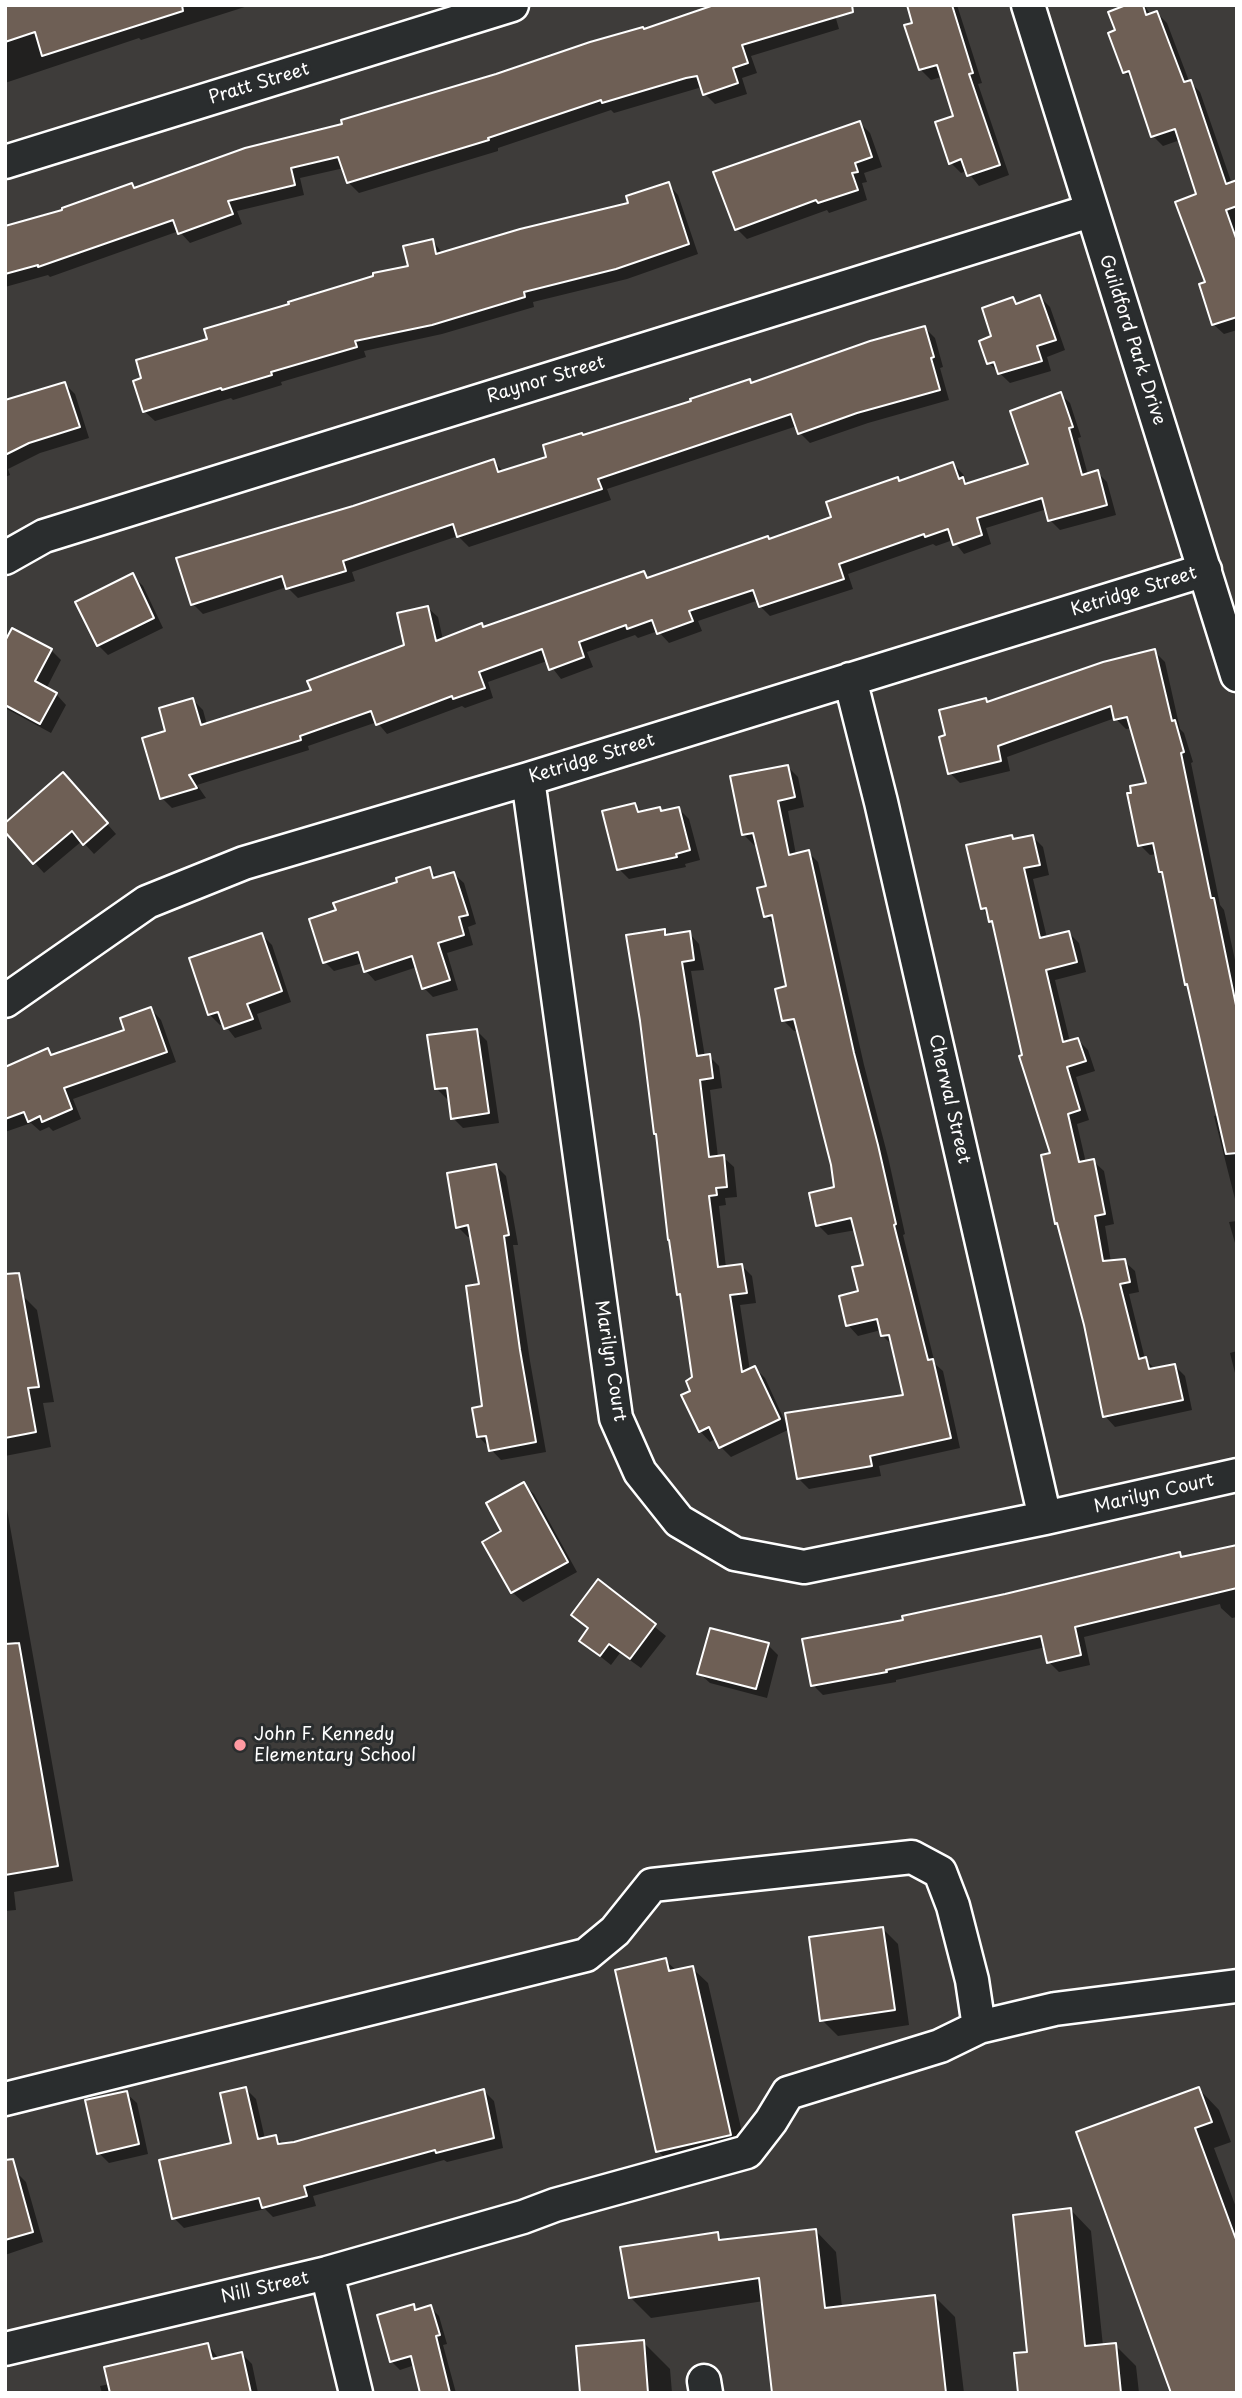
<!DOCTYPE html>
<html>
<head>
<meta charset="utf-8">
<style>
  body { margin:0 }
  #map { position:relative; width:1242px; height:2398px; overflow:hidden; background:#3e3c3a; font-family:"Playpen Sans",sans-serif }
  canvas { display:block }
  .frame { position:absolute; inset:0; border:7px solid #fff; pointer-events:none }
</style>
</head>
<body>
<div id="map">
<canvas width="1242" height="2398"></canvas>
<div class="frame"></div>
</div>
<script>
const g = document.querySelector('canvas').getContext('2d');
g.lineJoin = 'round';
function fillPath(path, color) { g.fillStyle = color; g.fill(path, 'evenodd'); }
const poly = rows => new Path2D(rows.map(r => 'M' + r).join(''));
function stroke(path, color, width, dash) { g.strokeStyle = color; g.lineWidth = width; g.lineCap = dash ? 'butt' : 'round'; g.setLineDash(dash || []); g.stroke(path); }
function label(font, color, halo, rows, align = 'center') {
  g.font = font + ' "Playpen Sans",sans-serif'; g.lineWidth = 6; g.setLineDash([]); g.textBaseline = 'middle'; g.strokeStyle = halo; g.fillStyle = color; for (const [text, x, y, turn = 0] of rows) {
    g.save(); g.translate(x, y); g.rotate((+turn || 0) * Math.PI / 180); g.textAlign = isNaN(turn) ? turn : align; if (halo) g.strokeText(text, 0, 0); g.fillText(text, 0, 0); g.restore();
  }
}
const shadow = poly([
  [5,5,251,5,141,40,139,38,5,83],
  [832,5,839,29,751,56,757,73,742,78,747,94,715,104,705,94,702,87,614,113,611,110,498,148,498,151,359,193,349,183,344,168,300,178,304,195,237,211,242,224,190,243,179,231,50,277,48,275,5,287,5,228,65,211,132,185,135,189,645,31],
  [909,5,957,5,982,83,978,84,1009,175,979,186,967,171,961,173,951,163,955,117,941,77,931,80,920,69,914,24],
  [1131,5,1144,5,1151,15,1157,13,1167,23,1189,81,1200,92,1232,184,1237,182,1235,220,1237,330,1224,334,1213,324,1198,195,1180,140,1163,146,1153,136,1134,81,1125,72,1117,31],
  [860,123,870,133,882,167,864,173,867,182,862,183,867,200,829,213,827,210,747,239,737,229],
  [668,184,678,195,698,254,627,279,533,302,534,307,442,334,364,351,366,357,281,382,282,385,233,400,231,398,155,421,144,411,209,340,410,267,433,241,443,254,631,204],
  [1040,297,1050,307,1065,350,1047,357,1051,371,1010,383,989,363,994,337,1013,299,1018,304],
  [925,328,935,338,943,367,940,368,949,400,868,423,810,443,800,433,797,426,607,489,611,500,469,547,458,536,352,572,355,581,298,598,287,587,203,614,193,604,353,507,493,461,504,472,548,458,584,437,693,402,749,381,753,384],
  [65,384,75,394,89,438,40,453,8,469,10,475,5,477,5,408],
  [1060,394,1070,403,1081,437,1078,438,1088,475,1097,472,1107,482,1116,515,1060,530,1050,520,1047,509,986,528,991,544,964,554,953,540,936,546,933,544,848,574,853,589,770,616,760,606,759,600,698,621,702,631,669,643,658,631,638,638,635,635,587,652,593,667,561,679,547,661,488,682,493,698,465,708,462,706,387,734,377,722,308,746,309,750,197,785,206,798,172,808,162,798,168,732,193,700,203,710,207,725,313,691,406,646,428,608,438,617,443,640,484,628,644,573,650,579,768,538,770,540,833,518,897,479,900,482,953,464,963,474,968,485,1030,465],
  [132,575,143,586,163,628,108,655,98,645],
  [5,645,51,650,61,660,46,689,56,694,66,705,51,733,5,708],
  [1154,651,1165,662,1180,729,1184,733,1193,762,1191,763,1220,905,1224,910,1237,969,1237,1207,1214,1116,1219,1115,1189,987,1186,984,1165,875,1161,871,1157,854,1150,855,1140,845,1149,784,1132,728,1126,729,1115,718,1007,757,1010,771,960,783,950,773,947,736,986,700,989,703],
  [787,766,798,777,804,807,788,811,796,855,808,852,818,862,864,1065,888,1157,905,1234,903,1235,935,1364,943,1371,960,1448,879,1466,881,1476,809,1489,798,1478,790,1429,731,1457,721,1447,717,1438,710,1442,700,1431,692,1392,694,1378,682,1297,679,1294,664,931,669,936,689,933,699,944,704,970,691,971,705,1057,709,1056,719,1066,722,1088,710,1090,718,1157,723,1157,734,1167,737,1197,725,1198,726,1205,719,1206,726,1268,742,1266,752,1276,756,1303,740,1305,750,1371,755,1368,765,1378,788,1428,905,1397,893,1346,883,1336,881,1330,858,1336,848,1325,860,1292,865,1266,856,1230,828,1235,818,1225,836,1189,832,1164,799,1030,794,1031,784,1021,788,988,776,926,766,916,768,887,757,844,754,845,743,834],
  [73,785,116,834,94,854,82,841,44,873,5,830],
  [635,805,643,813,660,808,664,813,679,809,689,819,700,860,685,864,686,867,629,879,619,869],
  [1011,836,1015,841,1032,836,1043,847,1049,875,1033,879,1047,938,1069,933,1079,943,1086,972,1055,980,1070,1042,1078,1040,1088,1050,1095,1071,1076,1077,1089,1120,1077,1124,1086,1163,1093,1161,1104,1171,1114,1224,1105,1226,1111,1262,1124,1261,1135,1271,1139,1292,1129,1294,1145,1359,1156,1370,1175,1366,1185,1376,1192,1410,1115,1427,1105,1416,1085,1325,1060,1226,1057,1223,1052,1155,1024,1056,994,924,982,908],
  [429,869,438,878,454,874,464,883,476,924,468,927,473,945,447,953,458,990,433,997,424,988,417,967,375,981,366,971,363,963,334,971,325,962,338,911],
  [262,935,272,945,291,1002,257,1014,262,1029,235,1038,224,1024,220,1025,210,1015,191,959],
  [151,1009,161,1020,176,1062,73,1099,81,1119,53,1131,49,1127,40,1131,31,1123,5,1132,5,1069,47,1050,54,1056,127,1031],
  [477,1031,487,1041,499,1123,463,1128,453,1118,450,1098,447,1099,436,1088],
  [496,1166,506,1176,518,1245,513,1245,530,1361,546,1452,501,1460,479,1437,484,1407,481,1286,472,1236,468,1237,458,1227],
  [1237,1221,1237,1250,1229,1222],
  [22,1295,37,1310,54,1402,43,1403,51,1447,5,1456,5,1298],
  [1237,1351,1237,1381,1230,1353],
  [523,1484,534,1494,577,1572,523,1602,512,1592],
  [5,1498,73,1881,14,1892,16,1910,5,1911],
  [1237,1546,1237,1617,1232,1618,1221,1608,1220,1604,1084,1637,1090,1665,1059,1672,1049,1662,1046,1647,896,1680,896,1682,823,1695,813,1685,905,1621,1179,1554,1184,1558],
  [599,1582,666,1636,641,1668,620,1653,611,1665,581,1641,590,1629,574,1615],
  [768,1645,778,1655,767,1698,710,1683,699,1673],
  [882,1928,898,1944,909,2025,838,2036,822,2020],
  [665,1960,677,1971,692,1968,708,1983,746,2150,674,2167,658,2151],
  [246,2089,256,2099,265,2139,276,2137,284,2145,484,2091,494,2101,503,2148,447,2162,444,2160,313,2196,316,2206,273,2217,265,2209,184,2228,174,2218,233,2145],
  [1199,2089,1219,2110,1231,2142,1214,2148,1237,2210,1237,2393,1078,2133],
  [126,2093,137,2103,148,2154,109,2163,99,2153],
  [16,2172,26,2182,43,2242,5,2255,5,2175],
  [1071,2210,1091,2231,1103,2346,1115,2345,1136,2366,1139,2393,1020,2393],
  [816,2231,836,2252,842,2307,935,2297,955,2317,964,2393,774,2393,764,2301,651,2318,630,2297,717,2234,724,2241],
  [413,2306,418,2311,430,2307,439,2316,447,2344,443,2345,456,2393,422,2393,415,2365,400,2370,391,2361],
  [643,2342,670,2369,672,2393,582,2393],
  [208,2345,219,2359,242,2354,252,2364,258,2393,102,2393,100,2386,110,2384]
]);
const building = poly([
  [5,5,182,5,183,11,42,56,35,32,5,42,5,5],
  [714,5,852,5,853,12,742,45,748,63,733,68,738,83,703,95,697,76,686,78,602,103,601,100,488,138,489,140,347,183,338,157,291,168,295,185,228,201,233,214,178,234,173,220,38,267,38,265,5,274,5,226,62,210,62,208,132,183,134,188,245,148,342,124,341,120,496,74,590,42,643,27,644,29,714,5],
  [907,5,952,5,973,73,969,74,1000,165,967,176,961,159,949,164,935,122,953,116,937,65,919,70,904,25,912,23,907,5],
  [1126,5,1143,5,1146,15,1157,11,1184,82,1191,80,1226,184,1237,180,1237,206,1226,210,1237,241,1237,317,1212,325,1199,284,1205,282,1175,202,1196,194,1175,129,1151,137,1129,71,1123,73,1108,33,1115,30,1108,12,1126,5],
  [860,121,872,157,855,163,858,172,852,173,858,190,818,203,816,200,735,230,713,172,860,121],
  [669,182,689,244,616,269,524,292,525,297,432,325,355,341,357,347,271,372,272,375,222,390,221,388,143,412,133,381,141,378,136,360,207,339,204,329,289,304,288,302,373,276,373,273,408,266,403,246,433,239,436,254,520,229,628,203,626,196,669,182],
  [1040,295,1056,340,1037,346,1042,361,998,374,994,362,987,364,979,341,991,336,982,308,1013,297,1016,304,1040,295],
  [925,326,934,357,931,358,940,390,857,413,798,434,791,414,598,479,602,489,457,537,453,524,343,561,346,571,286,589,282,576,191,605,176,558,353,506,494,459,498,472,546,457,543,445,582,433,583,435,691,401,690,399,750,379,751,383,870,341,925,326],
  [65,382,80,427,29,443,5,455,5,400,65,382],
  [1061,392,1073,427,1069,428,1082,475,1098,470,1107,505,1048,521,1042,498,977,518,982,535,953,545,948,529,925,537,924,534,839,564,844,579,759,607,753,590,689,611,693,621,657,634,652,620,627,629,626,625,579,642,584,657,549,670,542,649,479,672,485,688,453,699,452,696,376,725,371,711,300,736,301,740,189,775,197,788,160,799,142,738,165,731,159,708,193,698,201,725,311,690,307,681,404,645,397,613,428,606,436,641,482,623,483,627,644,571,647,578,768,536,769,539,831,517,826,502,898,477,899,481,953,462,959,479,963,477,965,484,1028,464,1010,411,1061,392],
  [133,573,154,618,97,646,75,602,133,573],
  [12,628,52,649,35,681,57,693,40,724,5,705,5,641,12,628],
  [1155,649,1172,721,1175,720,1184,752,1181,753,1211,898,1214,898,1237,1010,1237,1153,1226,1154,1187,984,1185,985,1162,872,1159,872,1153,843,1138,846,1127,793,1131,793,1130,786,1146,783,1127,717,1114,720,1111,706,998,746,1001,761,948,774,939,737,945,735,939,710,986,698,987,702,1103,662,1155,649],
  [788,765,795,797,778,801,789,855,809,850,854,1053,878,1145,896,1224,894,1225,928,1360,933,1359,951,1438,870,1456,872,1466,797,1479,785,1413,903,1395,889,1335,881,1336,877,1319,846,1326,839,1296,858,1291,852,1267,863,1265,851,1218,816,1226,809,1193,834,1187,831,1165,794,1019,782,1021,775,989,786,986,772,915,764,917,757,888,766,886,753,833,742,835,730,776,788,765],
  [63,772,108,823,83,845,72,831,33,864,5,832,5,823,63,772],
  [635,803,638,812,660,807,661,811,679,807,690,850,676,854,677,857,617,870,602,811,635,803],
  [1012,835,1013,839,1033,835,1040,865,1024,868,1040,938,1069,931,1077,962,1046,970,1063,1042,1078,1038,1086,1061,1067,1067,1080,1110,1068,1114,1079,1162,1094,1159,1105,1214,1095,1216,1103,1261,1125,1259,1130,1282,1120,1284,1139,1359,1146,1357,1149,1369,1175,1364,1183,1400,1103,1417,1084,1325,1057,1223,1055,1224,1041,1155,1050,1153,1019,1056,1022,1055,992,921,989,922,986,908,981,909,966,845,1012,835],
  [430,867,433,878,454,872,468,915,459,917,464,935,438,943,450,980,422,989,412,956,364,972,358,952,323,963,309,919,336,910,333,903,397,882,396,878,430,867],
  [665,929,665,935,690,931,694,960,682,962,697,1056,710,1054,713,1078,700,1080,709,1157,724,1155,727,1187,716,1188,717,1195,709,1196,718,1267,742,1264,747,1293,730,1295,742,1372,755,1366,780,1419,719,1448,709,1427,699,1432,681,1395,690,1391,686,1381,692,1377,680,1294,677,1295,669,1240,668,1240,656,1134,654,1134,640,1021,626,935,665,929],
  [262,933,282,991,247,1004,253,1019,224,1029,218,1012,208,1015,189,958,262,933],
  [151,1007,167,1052,64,1088,72,1109,42,1122,40,1116,28,1122,24,1112,5,1119,5,1067,48,1048,51,1055,124,1030,120,1018,151,1007],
  [477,1029,489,1113,451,1119,447,1088,435,1089,427,1035,477,1029],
  [496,1164,509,1235,504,1236,520,1350,536,1442,489,1451,486,1436,477,1437,472,1408,482,1406,466,1286,479,1284,468,1225,456,1228,447,1173,496,1164],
  [19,1273,39,1387,28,1388,36,1432,5,1438,5,1274,19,1273],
  [524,1482,568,1562,511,1593,482,1542,501,1531,486,1503,524,1482],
  [1237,1545,1237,1588,1075,1627,1081,1655,1047,1663,1041,1636,886,1670,887,1672,811,1686,802,1639,903,1620,902,1616,1005,1594,1180,1552,1181,1557,1237,1545],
  [598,1579,656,1624,630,1659,609,1644,600,1656,579,1641,588,1628,571,1615,598,1579],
  [710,1628,769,1643,756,1689,697,1674,710,1628],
  [19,1643,58,1866,5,1875,5,1644,19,1643],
  [883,1927,895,2010,820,2021,809,1937,883,1927],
  [666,1958,669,1971,693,1966,731,2135,656,2152,615,1970,666,1958],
  [246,2087,258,2139,276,2135,278,2144,294,2142,484,2089,494,2138,436,2153,435,2150,304,2186,307,2196,262,2208,259,2198,172,2219,159,2160,231,2143,220,2093,246,2087],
  [1199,2087,1212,2122,1195,2128,1237,2242,1237,2393,1171,2393,1076,2132,1199,2087],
  [127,2091,139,2144,97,2154,85,2100,127,2091],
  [13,2159,33,2232,5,2240,5,2160,13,2159],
  [1071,2208,1085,2346,1116,2343,1121,2393,1018,2393,1014,2353,1027,2352,1013,2215,1071,2208],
  [816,2229,825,2308,935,2295,946,2393,772,2393,759,2278,629,2298,620,2247,718,2232,719,2240,816,2229],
  [414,2304,415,2310,431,2305,440,2335,436,2336,450,2393,420,2393,411,2356,390,2362,377,2315,414,2304],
  [644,2340,648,2393,580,2393,576,2346,644,2340],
  [208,2343,212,2359,242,2352,251,2393,110,2393,104,2367,208,2343]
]);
const minor = poly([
  [1028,5,1237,675],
  [5,162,512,5],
  [5,558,44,536,1090,211],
  [850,679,881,802,1045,1518],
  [528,779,616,1418,640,1472,679,1521,735,1554,804,1567,1045,1518,1237,1475],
  [5,1001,147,902,244,863,528,779,1205,570],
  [979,2027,1055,2009,1237,1986],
  [5,2099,586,1955,615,1931,652,1885,912,1857,940,1872,953,1906,972,1980,979,2027,940,2046,788,2093,771,2121,747,2152,555,2205,523,2217,327,2273,5,2349],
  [327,2273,356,2393],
  [704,2381,706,2393]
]);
const markers = [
  [240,1745,7,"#ff9aa2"]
];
const streetNames = [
  ["Pratt Street",259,84,-17],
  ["Guildford Park Drive",1132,340,72],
  ["Raynor Street",546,380,-17],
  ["Ketridge Street",1134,592,-17],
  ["Ketridge Street",592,759,-17],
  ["Cherwal Street",949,1099,77],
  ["Marilyn Court",610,1361,81],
  ["Marilyn Court",1154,1494,-13],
  ["Nill Street",265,2288,-13]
];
const poiNames = [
  ["John F. Kennedy",254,1735],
  ["Elementary School",254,1756]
];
fillPath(shadow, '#0007');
fillPath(building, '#6e5f55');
stroke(building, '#fff', 2);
stroke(minor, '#fff', 37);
stroke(minor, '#2a2d2e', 32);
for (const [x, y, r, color] of markers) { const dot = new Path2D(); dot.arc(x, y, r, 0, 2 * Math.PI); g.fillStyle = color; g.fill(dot); stroke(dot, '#2a2d2e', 2.5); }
label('18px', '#fff', '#2a2d2e', streetNames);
label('18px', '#fff', '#2a2d2e', poiNames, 'left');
</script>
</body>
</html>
